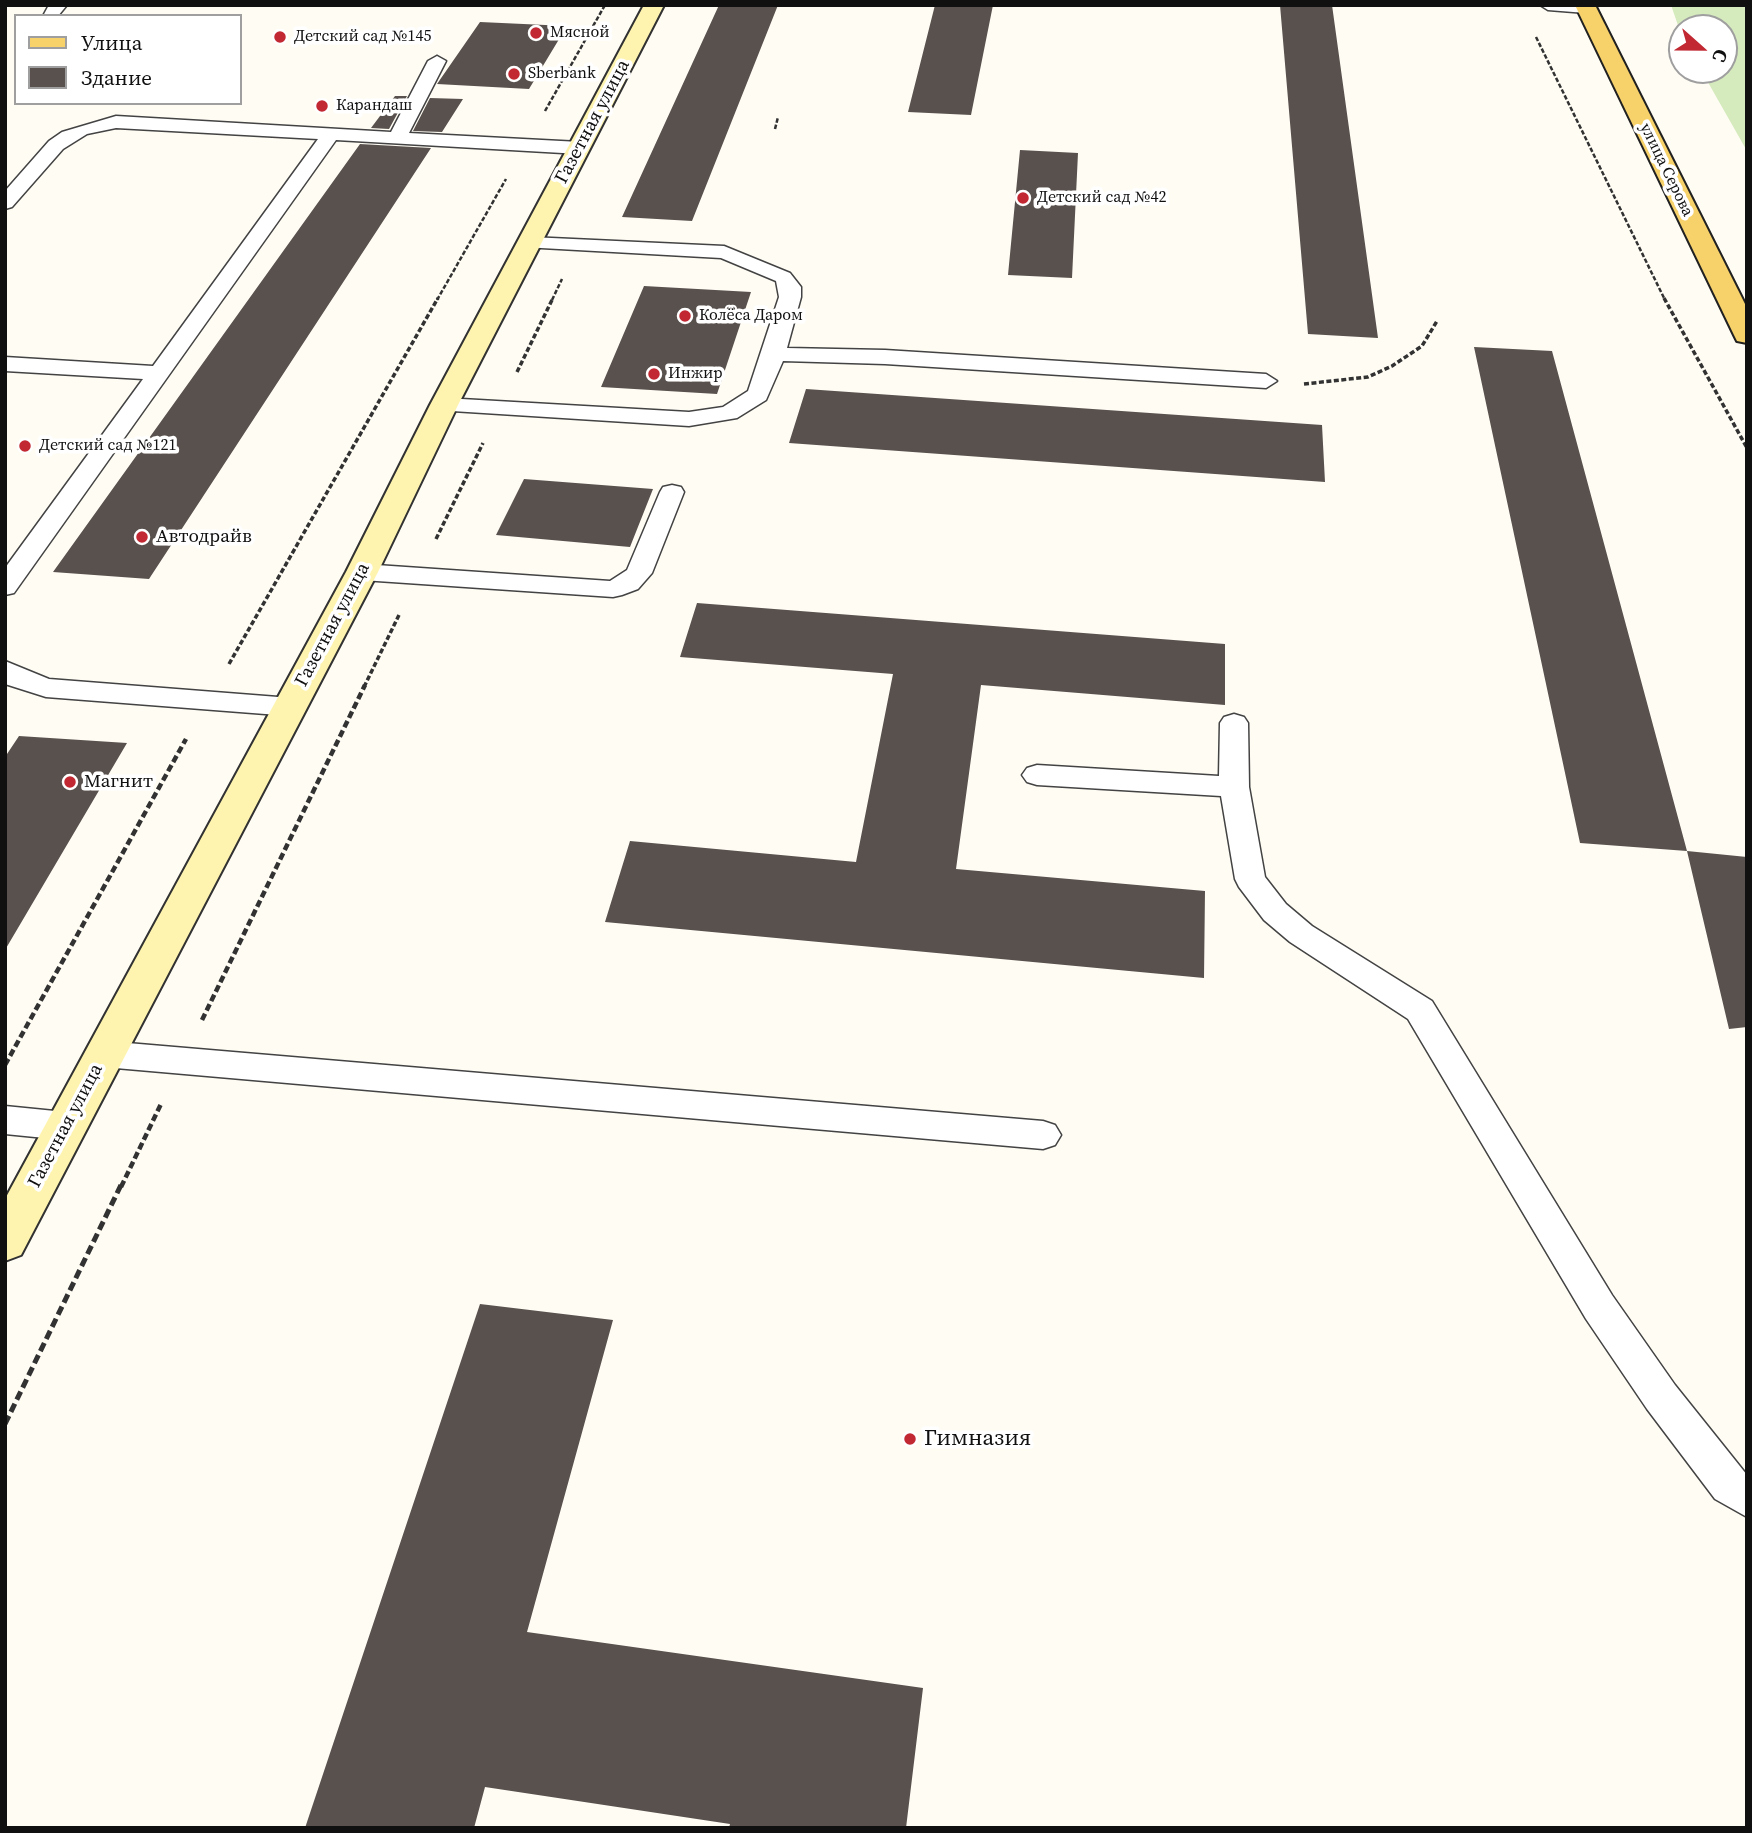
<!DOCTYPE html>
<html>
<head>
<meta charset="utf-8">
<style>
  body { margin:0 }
  #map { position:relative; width:1752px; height:1833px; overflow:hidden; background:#fffcf4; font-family:"Source Serif 4",serif }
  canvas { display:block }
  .frame { position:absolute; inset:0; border:7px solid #101010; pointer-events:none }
  .legend { position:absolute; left:14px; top:14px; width:228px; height:91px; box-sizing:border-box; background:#fff; border:2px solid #9f9f9f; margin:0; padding:9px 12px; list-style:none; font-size:21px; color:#101010 }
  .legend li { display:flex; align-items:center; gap:14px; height:35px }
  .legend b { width:35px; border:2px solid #9f9f9f }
  .north { position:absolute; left:1668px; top:14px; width:70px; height:70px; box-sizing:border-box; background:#fff; border:2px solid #9f9f9f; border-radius:50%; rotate:111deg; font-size:19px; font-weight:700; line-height:28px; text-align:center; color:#101010 }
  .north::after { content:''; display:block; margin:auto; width:24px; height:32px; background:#c12832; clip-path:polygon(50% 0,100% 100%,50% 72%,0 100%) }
</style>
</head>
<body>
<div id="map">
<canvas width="1752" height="1833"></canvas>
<div class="frame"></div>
<ul class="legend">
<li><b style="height:9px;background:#f7d26b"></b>Улица</li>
<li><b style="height:19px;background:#59514d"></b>Здание</li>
</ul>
<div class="north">С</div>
</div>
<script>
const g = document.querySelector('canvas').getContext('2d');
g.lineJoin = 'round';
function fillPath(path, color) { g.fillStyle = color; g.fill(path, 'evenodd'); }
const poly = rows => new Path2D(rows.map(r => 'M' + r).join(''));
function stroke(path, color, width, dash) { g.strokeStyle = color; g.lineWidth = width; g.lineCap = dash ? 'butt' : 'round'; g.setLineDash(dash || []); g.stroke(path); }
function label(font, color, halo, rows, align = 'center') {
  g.font = font + ' "Source Serif 4",serif'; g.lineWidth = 7; g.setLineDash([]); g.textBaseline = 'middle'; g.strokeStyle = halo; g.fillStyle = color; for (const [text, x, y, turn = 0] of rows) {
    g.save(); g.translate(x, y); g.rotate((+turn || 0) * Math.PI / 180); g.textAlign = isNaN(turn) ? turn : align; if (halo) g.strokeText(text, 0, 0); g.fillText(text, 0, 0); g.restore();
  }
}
const green = poly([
  [1671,5,1747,5,1747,151,1701,70,1724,70,1724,28,1682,28,1682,37]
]);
const building = poly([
  [719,5,778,5,692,221,622,217],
  [935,5,993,5,971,115,908,112],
  [1280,5,1332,5,1378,338,1308,334],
  [480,22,567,26,529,89,437,84],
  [395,96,407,96,389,129,371,128],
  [430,98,463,99,442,132,413,131],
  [360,144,431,148,149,579,53,572],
  [1020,150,1078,153,1072,278,1008,275],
  [644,286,751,292,717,394,601,387],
  [1474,347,1552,351,1687,851,1580,843],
  [806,389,1322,425,1325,482,789,443],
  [524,479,653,489,630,547,496,535],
  [697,603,1225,644,1225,705,981,685,956,869,1205,891,1204,978,605,922,630,841,856,862,893,674,680,657],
  [19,736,127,743,5,950,5,757],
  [1687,851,1747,857,1747,1027,1729,1029],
  [480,1304,613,1320,527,1632,923,1688,906,1828,729,1828,730,1824,485,1787,474,1828,305,1828]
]);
const pathFar3 = poly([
  [1536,37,1665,300],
  [545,111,605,5],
  [775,129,778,117],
  [437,300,506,179],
  [552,300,562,279]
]);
const pathFar2 = poly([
  [1664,298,1747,448],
  [517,372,553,298],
  [1304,384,1368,377,1392,366,1422,346,1437,321],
  [436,539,483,443],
  [229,664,438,298],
  [364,687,400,613]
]);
const pathFar1 = poly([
  [202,1020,365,685],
  [5,1065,186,739],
  [121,1187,161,1104]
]);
const path = poly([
  [5,1424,121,1185]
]);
const lane = poly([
  [49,5,67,5,58,16,43,16,49,5],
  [1540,5,1592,5,1594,8,1586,13,1548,10,1540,5],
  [437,56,446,61,409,133,580,142,589,148,580,154,336,140,14,593,5,595,5,568,143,379,5,371,5,357,153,366,318,139,116,128,87,134,63,149,12,207,5,209,5,191,49,141,62,132,116,116,391,132,428,61,437,56],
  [530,237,724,246,790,273,801,287,801,297,787,348,885,350,1266,374,1277,381,1266,388,885,364,783,361,766,400,737,418,689,426,436,410,432,405,436,400,444,398,689,412,723,407,748,391,779,297,776,281,721,258,523,247,520,243,530,237],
  [672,485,681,487,684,492,652,573,638,589,622,595,613,597,362,580,353,577,349,572,353,567,362,564,610,581,627,570,660,492,663,487,672,485],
  [5,661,49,679,291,698,301,701,305,707,301,713,291,716,46,697,5,684,5,661],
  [1234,714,1244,717,1248,723,1249,787,1265,877,1286,904,1312,926,1432,1001,1612,1295,1675,1385,1747,1475,1747,1517,1715,1499,1647,1409,1586,1319,1408,1019,1290,942,1264,920,1239,887,1235,879,1221,796,1037,785,1027,782,1022,775,1027,768,1037,765,1219,776,1220,723,1224,717,1234,714],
  [104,1041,1043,1121,1055,1125,1061,1135,1055,1145,1043,1149,104,1067,92,1063,87,1054,92,1045,104,1041],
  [5,1106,65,1112,77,1116,82,1126,77,1136,65,1140,5,1134,5,1106]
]);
const secondary = poly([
  [644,5,664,5,458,405,378,572,21,1255,5,1261,5,1199,346,572,430,405,644,5]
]);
const primary = poly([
  [1575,5,1595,5,1747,308,1747,343,1737,341,1734,335,1575,5]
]);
const markers = [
  [536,33,7,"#c12832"],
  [280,37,7,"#c12832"],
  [514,74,7,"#c12832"],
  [322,106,7,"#c12832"],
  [1023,198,7,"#c12832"],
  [685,316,7,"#c12832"],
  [654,374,7,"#c12832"],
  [25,446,7,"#c12832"],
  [142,537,7,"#c12832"],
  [70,782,7,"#c12832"],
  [910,1439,7,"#c12832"]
];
const farPoinames = [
  ["Мясной",550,33],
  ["Детский сад №145",294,37],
  ["Sberbank",528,74],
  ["Карандаш",336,106],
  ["Детский сад №42",1037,198],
  ["Колёса Даром",699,316],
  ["Инжир",668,374],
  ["Детский сад №121",39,446]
];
const farStreetnames = [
  ["улица Серова",1666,170,64]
];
const streetNames = [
  ["Газетная улица",593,122,-62],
  ["Газетная улица",333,625,-62],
  ["Газетная улица",66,1126,-62]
];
const poiNames = [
  ["Автодрайв",156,537],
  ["Магнит",84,782]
];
const nearPoinames = [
  ["Гимназия",924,1439]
];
fillPath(green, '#d5eabd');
fillPath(building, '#59514d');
stroke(lane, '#434343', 3);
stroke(secondary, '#323232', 4);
stroke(primary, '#212121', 4);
stroke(pathFar3, '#323232', 2.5, [4.5, 2]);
stroke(pathFar2, '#323232', 3.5, [5, 2.5]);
stroke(pathFar1, '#323232', 4.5, [7, 3.5]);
stroke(path, '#323232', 5, [9, 4.5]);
fillPath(lane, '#fff');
fillPath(secondary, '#fef4b0');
fillPath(primary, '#f7d26b');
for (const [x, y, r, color] of markers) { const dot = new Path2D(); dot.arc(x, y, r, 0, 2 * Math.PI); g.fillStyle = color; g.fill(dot); stroke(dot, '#fff', 2.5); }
label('16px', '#101010', '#fff', farPoinames, 'left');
label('16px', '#101010', '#fff', farStreetnames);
label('19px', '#101010', '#fff', streetNames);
label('19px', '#101010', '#fff', poiNames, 'left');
label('23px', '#101010', '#fff', nearPoinames, 'left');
</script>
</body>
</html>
